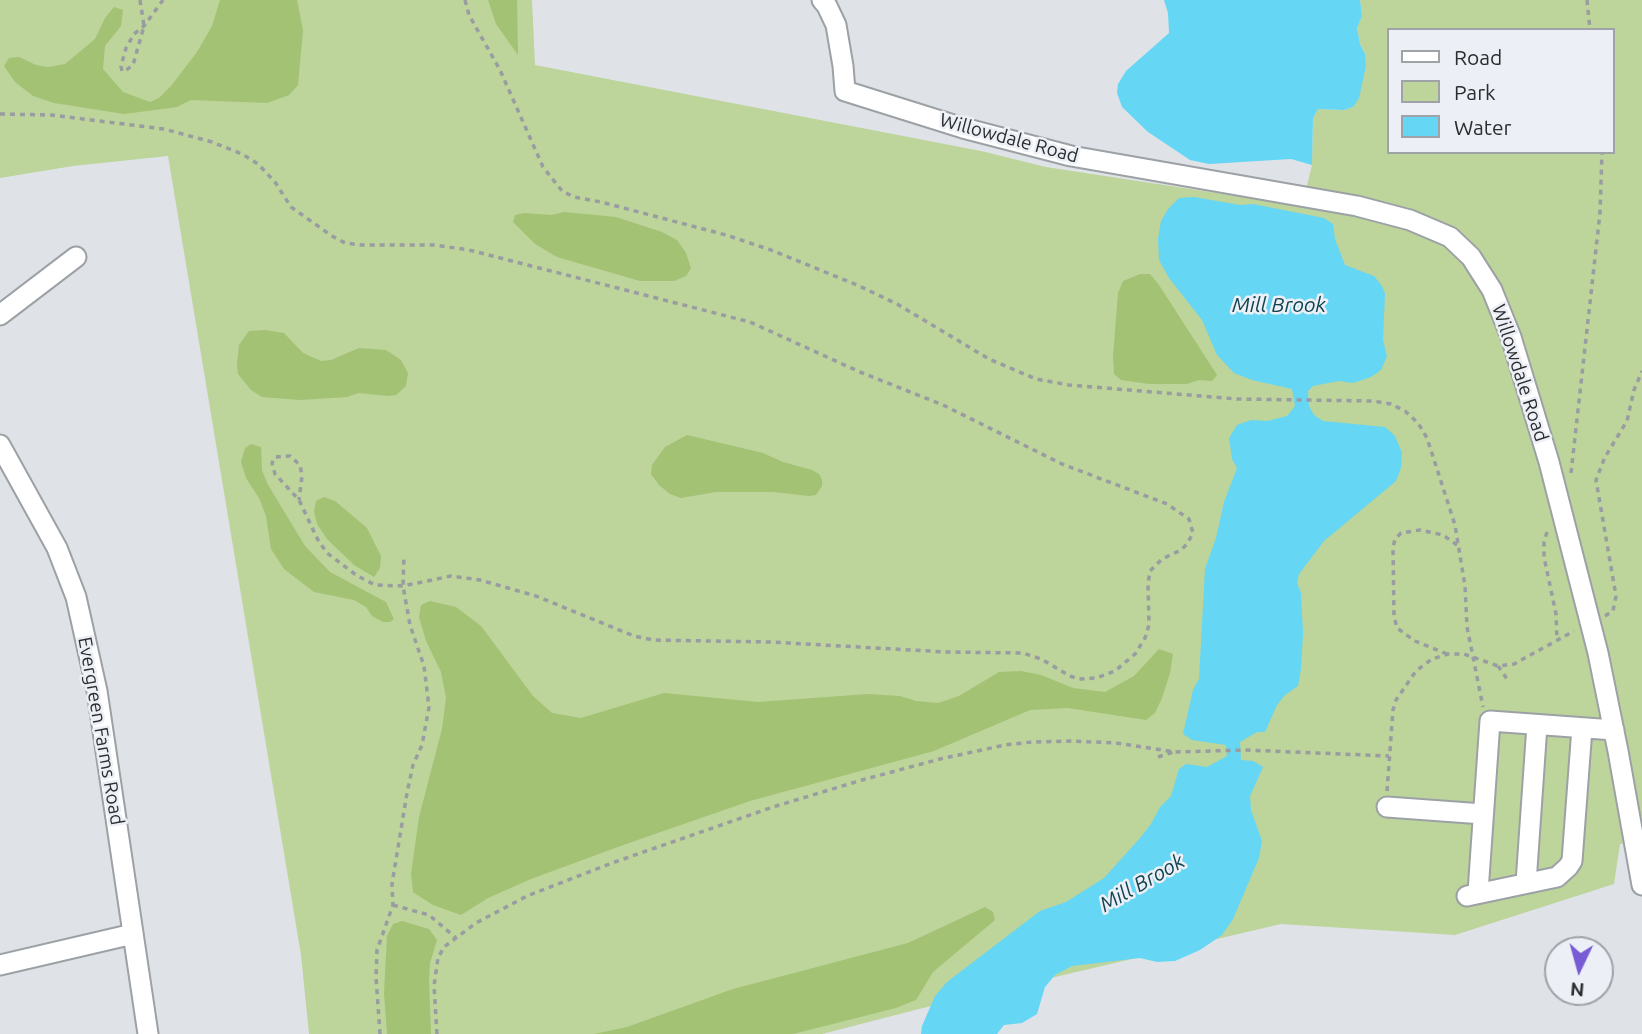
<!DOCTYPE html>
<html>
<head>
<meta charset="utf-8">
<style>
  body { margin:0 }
  #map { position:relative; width:1642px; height:1034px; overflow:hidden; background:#dfe3e8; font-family:Ubuntu,sans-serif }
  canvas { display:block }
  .legend { position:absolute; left:1387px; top:28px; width:228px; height:126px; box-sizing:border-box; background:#ecf0f6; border:2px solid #9fa2a6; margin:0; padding:9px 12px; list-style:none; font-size:21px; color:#2b2d2f }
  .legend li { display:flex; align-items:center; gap:14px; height:35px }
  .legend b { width:35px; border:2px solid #9fa2a6 }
  .north { position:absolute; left:1544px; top:936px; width:70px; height:70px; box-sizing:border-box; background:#ecf0f6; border:2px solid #9fa2a6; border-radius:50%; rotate:185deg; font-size:19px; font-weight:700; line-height:28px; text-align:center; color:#2b2d2f }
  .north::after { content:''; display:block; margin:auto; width:24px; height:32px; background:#775cd6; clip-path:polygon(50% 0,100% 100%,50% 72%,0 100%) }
</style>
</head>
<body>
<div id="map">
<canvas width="1642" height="1034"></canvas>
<ul class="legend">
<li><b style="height:9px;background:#fff"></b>Road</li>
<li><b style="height:19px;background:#bdd49b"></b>Park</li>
<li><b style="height:19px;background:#65d6f4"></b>Water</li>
</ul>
<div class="north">N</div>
</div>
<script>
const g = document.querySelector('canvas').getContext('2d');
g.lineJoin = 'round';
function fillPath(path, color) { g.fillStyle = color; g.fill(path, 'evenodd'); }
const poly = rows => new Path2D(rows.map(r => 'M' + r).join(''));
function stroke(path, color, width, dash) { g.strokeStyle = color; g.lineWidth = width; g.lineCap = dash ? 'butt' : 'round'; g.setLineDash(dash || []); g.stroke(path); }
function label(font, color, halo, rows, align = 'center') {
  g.font = font + ' Ubuntu,sans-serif'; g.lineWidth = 5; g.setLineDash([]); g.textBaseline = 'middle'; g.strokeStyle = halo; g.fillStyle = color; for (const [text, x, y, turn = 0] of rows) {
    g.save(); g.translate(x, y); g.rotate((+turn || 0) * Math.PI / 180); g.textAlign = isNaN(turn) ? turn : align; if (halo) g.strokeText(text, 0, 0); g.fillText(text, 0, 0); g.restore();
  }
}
const green = poly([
  [0,0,532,0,535,65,981,151,1046,167,1302,206,1312,165,1313,118,1318,109,1344,110,1353,107,1365,54,1360,44,1357,28,1362,16,1360,0,1642,0,1642,841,1620,844,1614,884,1455,935,1281,924,923,1008,822,1034,309,1034,301,955,168,156,73,166,0,178],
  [1388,30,1612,30,1612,152,1388,152]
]);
const forest = poly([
  [220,0,297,0,303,30,298,85,289,95,267,103,191,100,177,107,124,114,54,103,33,96,15,82,4,66,9,58,19,57,36,65,48,67,65,64,95,39,105,18,114,7,123,10,121,26,105,46,103,69,123,92,150,102,159,98,171,86,197,52,212,26],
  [488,0,517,0,518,55,496,24],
  [564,212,616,217,662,232,677,240,686,253,691,268,686,276,674,281,640,281,557,257,535,244,513,222,515,215,524,213,551,215],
  [1140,274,1150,274,1159,285,1217,375,1212,381,1199,380,1187,384,1149,384,1121,380,1114,374,1113,357,1118,293,1123,281],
  [265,330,284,333,303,353,321,361,331,360,359,348,386,350,401,360,408,373,406,386,396,395,388,396,359,393,347,397,300,400,262,397,251,390,238,374,237,363,239,345,249,331],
  [687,435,763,453,783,462,812,470,819,474,822,480,822,486,816,495,809,496,773,492,716,492,681,498,670,494,659,485,651,474,652,465,665,447],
  [251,444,261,447,262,470,267,483,305,546,330,572,386,602,394,619,390,622,383,622,372,616,366,607,354,600,314,592,284,569,271,549,266,516,259,498,246,478,241,462,245,448],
  [324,497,335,501,367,528,381,556,380,568,374,577,354,565,327,539,317,524,314,511,316,501],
  [430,601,456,607,481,626,533,696,552,713,581,718,664,693,758,702,868,694,900,696,916,701,938,703,959,696,999,672,1021,671,1041,675,1073,688,1105,692,1134,676,1159,649,1173,654,1170,673,1162,698,1155,713,1146,720,1068,708,1030,710,934,751,750,801,626,844,531,879,488,898,461,915,433,905,413,892,411,874,419,817,442,729,446,698,441,672,426,641,419,617,421,605],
  [985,907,993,912,995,920,933,972,916,1000,896,1008,793,1034,594,1034,627,1027,733,989,908,943],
  [402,921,429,929,437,940,430,963,429,980,431,1034,387,1034,384,993,387,936,393,924]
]);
const water = poly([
  [1164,0,1360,0,1362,16,1357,28,1360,44,1365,54,1366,66,1359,98,1353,107,1344,110,1318,109,1313,118,1312,165,1291,159,1209,164,1190,160,1148,132,1122,107,1117,93,1118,84,1126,71,1169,33,1168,13],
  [1194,197,1240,205,1253,204,1324,218,1333,224,1335,239,1345,265,1374,276,1382,286,1385,294,1383,340,1387,356,1381,370,1371,377,1353,383,1339,381,1313,386,1308,391,1309,406,1314,415,1323,421,1385,427,1395,436,1402,453,1401,468,1396,481,1324,541,1299,574,1297,583,1301,593,1303,633,1301,669,1298,686,1285,695,1277,705,1265,732,1257,732,1240,742,1241,760,1253,761,1263,767,1250,796,1251,810,1262,841,1259,858,1233,919,1222,935,1200,950,1175,961,1157,962,1140,958,1072,966,1055,975,1045,987,1037,1014,1022,1023,1004,1025,997,1034,921,1034,922,1026,935,996,947,982,1040,911,1066,902,1104,878,1140,838,1151,824,1160,807,1171,796,1179,769,1186,764,1207,767,1227,756,1226,745,1192,740,1183,734,1193,690,1199,679,1205,569,1216,538,1224,502,1237,468,1232,459,1229,438,1237,425,1251,420,1267,421,1287,416,1295,406,1292,389,1252,380,1234,373,1217,355,1202,320,1169,278,1159,260,1158,239,1161,221,1168,209,1179,198]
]);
const path = poly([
  [140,0,144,26,133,65,125,71,122,71,121,66,126,48,134,34,144,26,163,0],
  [465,0,469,15,500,70,543,167,562,191,574,197,601,202,726,235,771,250,857,285,897,304,989,359,1036,379,1069,385,1237,399,1373,401,1391,404,1405,411,1418,423,1427,438,1455,525,1465,586,1467,627,1483,707],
  [1587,0,1590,30],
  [0,114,51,115,164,129,212,142,242,154,258,164,275,182,291,207,332,236,345,243,361,245,435,245,469,250,750,322,860,372,943,405,1062,464,1167,504,1189,519,1193,533,1187,544,1181,550,1162,559,1150,571,1148,584,1149,625,1145,638,1135,654,1115,671,1096,678,1079,679,1070,676,1041,659,1023,653,946,652,771,642,653,640,634,636,536,596,480,580,451,576,403,586,375,585,356,575,327,553,318,540,299,500,275,474,272,463,275,457,290,456,300,465,302,476,299,500],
  [1571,473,1600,213,1602,152],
  [1547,532,1544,542,1544,557,1556,614,1557,640],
  [1605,616,1613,611,1616,596,1596,480,1605,457,1627,421,1634,390,1642,371],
  [1447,654,1415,641,1397,628,1394,616,1393,548,1395,539,1401,533,1420,530,1443,535,1457,545],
  [1498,666,1507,679],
  [1158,757,1173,752],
  [1387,791,1393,710,1396,700,1416,671,1432,659,1448,654,1464,654,1498,666,1514,664,1574,631],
  [393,905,429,915,456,938],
  [380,1034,376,977,377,950,393,905,392,884,407,793,413,765,422,745,429,707,424,666,410,625,403,586,404,555],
  [437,1034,434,986,438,958,444,947,476,923,527,896,612,863,773,807,862,780,940,759,1005,745,1032,742,1072,741,1116,743,1175,752,1245,750,1389,756]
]);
const minor = poly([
  [822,0,827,6,836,25,843,66,845,91,963,128,1071,156,1357,206,1410,220,1450,237,1471,257,1492,290,1511,337,1549,462,1598,653,1618,751,1642,885],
  [0,315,76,257],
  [0,445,57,548,76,597,97,691,148,1034],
  [1387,807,1483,814],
  [1526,883,1537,725],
  [1478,892,1490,721,1614,730],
  [1467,896,1557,877,1568,867,1572,861,1582,728],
  [0,965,133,934]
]);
const streetNames = [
  ["Willowdale Road",1009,138,15],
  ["Willowdale Road",1520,373,72],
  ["Evergreen Farms Road",101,731,80]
];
const waterNames = [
  ["Mill Brook",1279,305],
  ["Mill Brook",1142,883,-30]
];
fillPath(green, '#bdd49b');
fillPath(forest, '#a4c273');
fillPath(water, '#65d6f4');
stroke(minor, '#9ca1a6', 23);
stroke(path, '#999ca0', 3.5, [5, 5]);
stroke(minor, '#fff', 19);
label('19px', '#2b2d2f', '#ecf0f6', streetNames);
label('italic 21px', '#104350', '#ecf0f6', waterNames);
</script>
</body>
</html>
